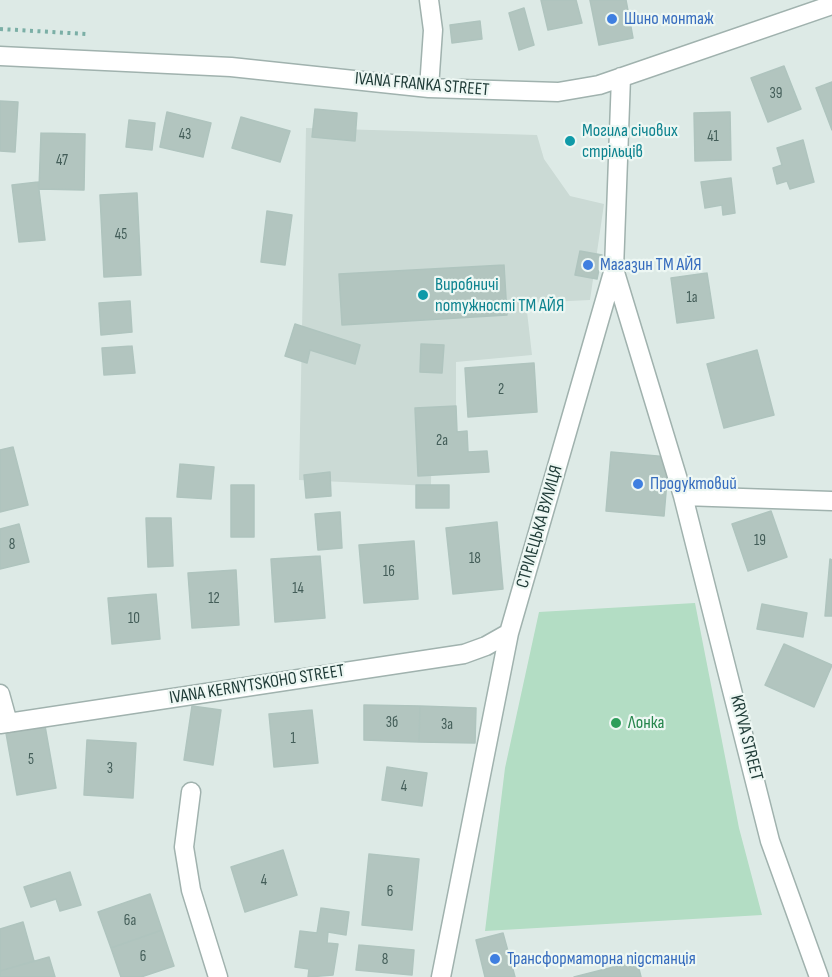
<!DOCTYPE html>
<html>
<head>
<meta charset="utf-8">
<style>
  body { margin:0 }
  canvas { display:block; background:#ddeae6 }
</style>
</head>
<body>
<canvas width="832" height="977"></canvas>
<script>
const g = document.querySelector('canvas').getContext('2d');
g.lineJoin = 'round';
function fillPath(path, color) { g.fillStyle = color; g.fill(path, 'evenodd'); }
const poly = rows => new Path2D(rows.map(r => 'M' + r).join(''));
function stroke(path, color, width, dash) { g.strokeStyle = color; g.lineWidth = width; g.lineCap = dash ? 'butt' : 'round'; g.setLineDash(dash || []); g.stroke(path); }
function label(font, color, halo, rows, align = 'center') {
  g.font = font + ' "Sofia Sans Condensed",sans-serif'; g.lineWidth = 4.5; g.setLineDash([]); g.textBaseline = 'middle'; g.strokeStyle = halo; g.fillStyle = color; for (const [text, x, y, turn = 0] of rows) {
    g.save(); g.translate(x, y); g.rotate((+turn || 0) * Math.PI / 180); g.textAlign = isNaN(turn) ? turn : align; if (halo) g.strokeText(text, 0, 0); g.fillText(text, 0, 0); g.restore();
  }
}
const built = poly([
  [306,128,537,135,544,159,570,196,604,204,590,300,526,303,532,355,456,362,456,411,432,413,431,486,299,480]
]);
const green = poly([
  [695,603,739,828,762,915,485,931,505,768,539,612]
]);
const building = poly([
  [541,0,576,0,582,23,548,30,541,0],
  [590,0,626,0,633,38,599,45,590,0],
  [524,8,534,45,519,50,509,13,524,8],
  [480,21,482,39,452,43,450,25,480,21],
  [784,66,801,109,768,122,751,78,784,66],
  [832,82,832,130,816,88,832,82],
  [0,101,18,102,15,152,0,151,0,101],
  [315,109,357,113,355,141,312,137,315,109],
  [167,112,211,123,203,157,160,147,167,112],
  [730,112,731,160,695,161,694,113,730,112],
  [241,117,290,131,280,162,232,148,241,117],
  [129,120,155,123,152,150,126,147,129,120],
  [41,133,85,134,84,190,39,189,41,133],
  [803,140,814,182,790,189,787,181,777,184,773,168,782,165,777,148,803,140],
  [731,178,735,213,723,215,722,205,705,208,701,182,731,178],
  [38,182,45,240,19,242,12,185,38,182],
  [137,193,141,275,104,277,100,195,137,193],
  [267,211,292,215,285,265,261,262,267,211],
  [580,251,602,255,597,279,575,275,580,251],
  [504,265,507,315,342,325,339,274,504,265],
  [707,273,714,318,677,323,671,278,707,273],
  [130,301,132,332,101,335,99,303,130,301],
  [295,324,360,345,355,364,310,350,307,363,285,356,295,324],
  [421,344,444,345,442,373,420,372,421,344],
  [132,346,135,373,104,375,102,348,132,346],
  [757,350,774,415,724,428,707,364,757,350],
  [534,363,537,412,468,417,465,368,534,363],
  [456,406,457,432,467,431,468,452,487,451,489,472,418,476,415,408,456,406],
  [13,447,28,505,0,512,0,450,13,447],
  [611,452,669,457,664,516,606,511,611,452],
  [180,464,214,467,211,499,177,497,180,464],
  [330,472,331,496,306,498,304,475,330,472],
  [231,485,254,485,254,537,231,537,231,485],
  [416,485,449,485,449,508,416,508,416,485],
  [771,511,787,557,748,571,732,524,771,511],
  [340,512,342,548,318,550,315,514,340,512],
  [146,518,171,518,173,566,148,567,146,518],
  [497,522,503,589,453,594,446,528,497,522],
  [19,524,29,562,0,569,0,529,19,524],
  [414,541,418,599,364,603,359,545,414,541],
  [320,556,325,618,275,622,271,559,320,556],
  [830,559,832,560,832,616,825,616,830,559],
  [236,570,239,625,192,628,188,573,236,570],
  [156,594,160,639,112,644,108,598,156,594],
  [762,604,807,613,803,637,757,629,762,604],
  [784,644,832,665,814,707,765,685,784,644],
  [364,705,420,706,419,742,364,740,364,705],
  [192,706,221,710,213,765,184,760,192,706],
  [420,706,476,708,475,743,419,742,420,706],
  [312,710,318,763,274,767,269,714,312,710],
  [45,726,56,788,17,795,6,733,45,726],
  [87,740,136,743,133,798,84,795,87,740],
  [387,767,427,773,422,806,382,800,387,767],
  [283,850,297,895,245,912,231,867,283,850],
  [369,854,419,859,412,930,362,925,369,854],
  [70,872,81,905,60,911,56,899,31,907,24,887,70,872],
  [150,894,162,930,111,948,98,912,150,894],
  [321,908,349,912,346,935,328,932,327,943,338,944,333,975,308,977,309,969,295,967,300,931,317,933,321,908],
  [23,922,34,961,0,971,0,929,23,922],
  [162,930,174,966,141,977,121,977,111,948,162,930],
  [503,933,515,977,485,977,476,940,503,933],
  [359,945,414,950,412,975,356,970,359,945],
  [49,957,55,977,0,977,0,971,49,957],
  [637,961,641,977,574,977,637,961]
]);
const path = poly([
  [0,29,86,34]
]);
const minor = poly([
  [0,56,231,67,429,88,558,92,599,85,832,5],
  [429,88,433,30,429,0],
  [614,269,683,496,770,841,819,977],
  [683,496,832,501],
  [0,694,8,723],
  [0,724,464,654,486,646,509,633],
  [191,792,184,847,191,890,218,977],
  [441,977,509,633,614,269,621,77]
]);
const markers = [
  [612,19,6,"#3f7fe0"],
  [570,141,6,"#0f9aa8"],
  [588,265,6,"#3f7fe0"],
  [423,295,6,"#0f9aa8"],
  [638,484,6,"#3f7fe0"],
  [616,723,6,"#2e9e5b"],
  [495,959,6,"#3f7fe0"]
];
const numberNames = [
  ["39",776,94],
  ["43",185,135],
  ["41",713,137],
  ["47",62,161],
  ["45",121,235],
  ["1а",692,298],
  ["2",501,390],
  ["2а",442,441],
  ["19",760,541],
  ["8",12,545],
  ["18",475,559],
  ["16",389,572],
  ["14",298,589],
  ["12",214,599],
  ["10",134,619],
  ["3б",392,723],
  ["3а",447,725],
  ["1",293,739],
  ["5",31,760],
  ["3",110,769],
  ["4",404,787],
  ["4",264,881],
  ["6",390,892],
  ["6а",130,921],
  ["6",143,957],
  ["8",385,960]
];
const shopNames = [
  ["Шино монтаж",624,19],
  ["Магазин ТМ АЙЯ",600,265],
  ["Продуктовий",650,484],
  ["Трансформаторна підстанція",507,959]
];
const streetNames = [
  ["IVANA FRANKA STREET",422,85,5],
  ["СТРІЛЕЦЬКА ВУЛИЦЯ",540,527,-74],
  ["IVANA KERNYTSKOHO STREET",257,685,-9],
  ["KRYVA STREET",746,738,76]
];
const cultureNames = [
  ["Могила січових",582,131],
  ["стрільців",582,152],
  ["Виробничі",435,285],
  ["потужності ТМ АЙЯ",435,306]
];
const leisureNames = [
  ["Лонка",628,723]
];
fillPath(built, '#cbdad5');
fillPath(green, '#b3ddc4');
fillPath(building, '#b2c5bf');
stroke(building, '#afc4be', 1.5);
stroke(minor, '#a0b2ae', 21);
stroke(path, '#7bafa6', 4, [3, 4.5]);
stroke(minor, '#fff', 18);
for (const [x, y, r, color] of markers) { const dot = new Path2D(); dot.arc(x, y, r, 0, 2 * Math.PI); g.fillStyle = color; g.fill(dot); stroke(dot, '#edf7f3', 2); }
label('15px', '#435d58', null, numberNames);
label('18px', '#366cbe', '#edf7f3', shopNames, 'left');
label('18px', '#1e3a36', '#edf7f3', streetNames);
label('18px', '#0d838f', '#edf7f3', cultureNames, 'left');
label('18px', '#27864d', '#edf7f3', leisureNames, 'left');
</script>
</body>
</html>
